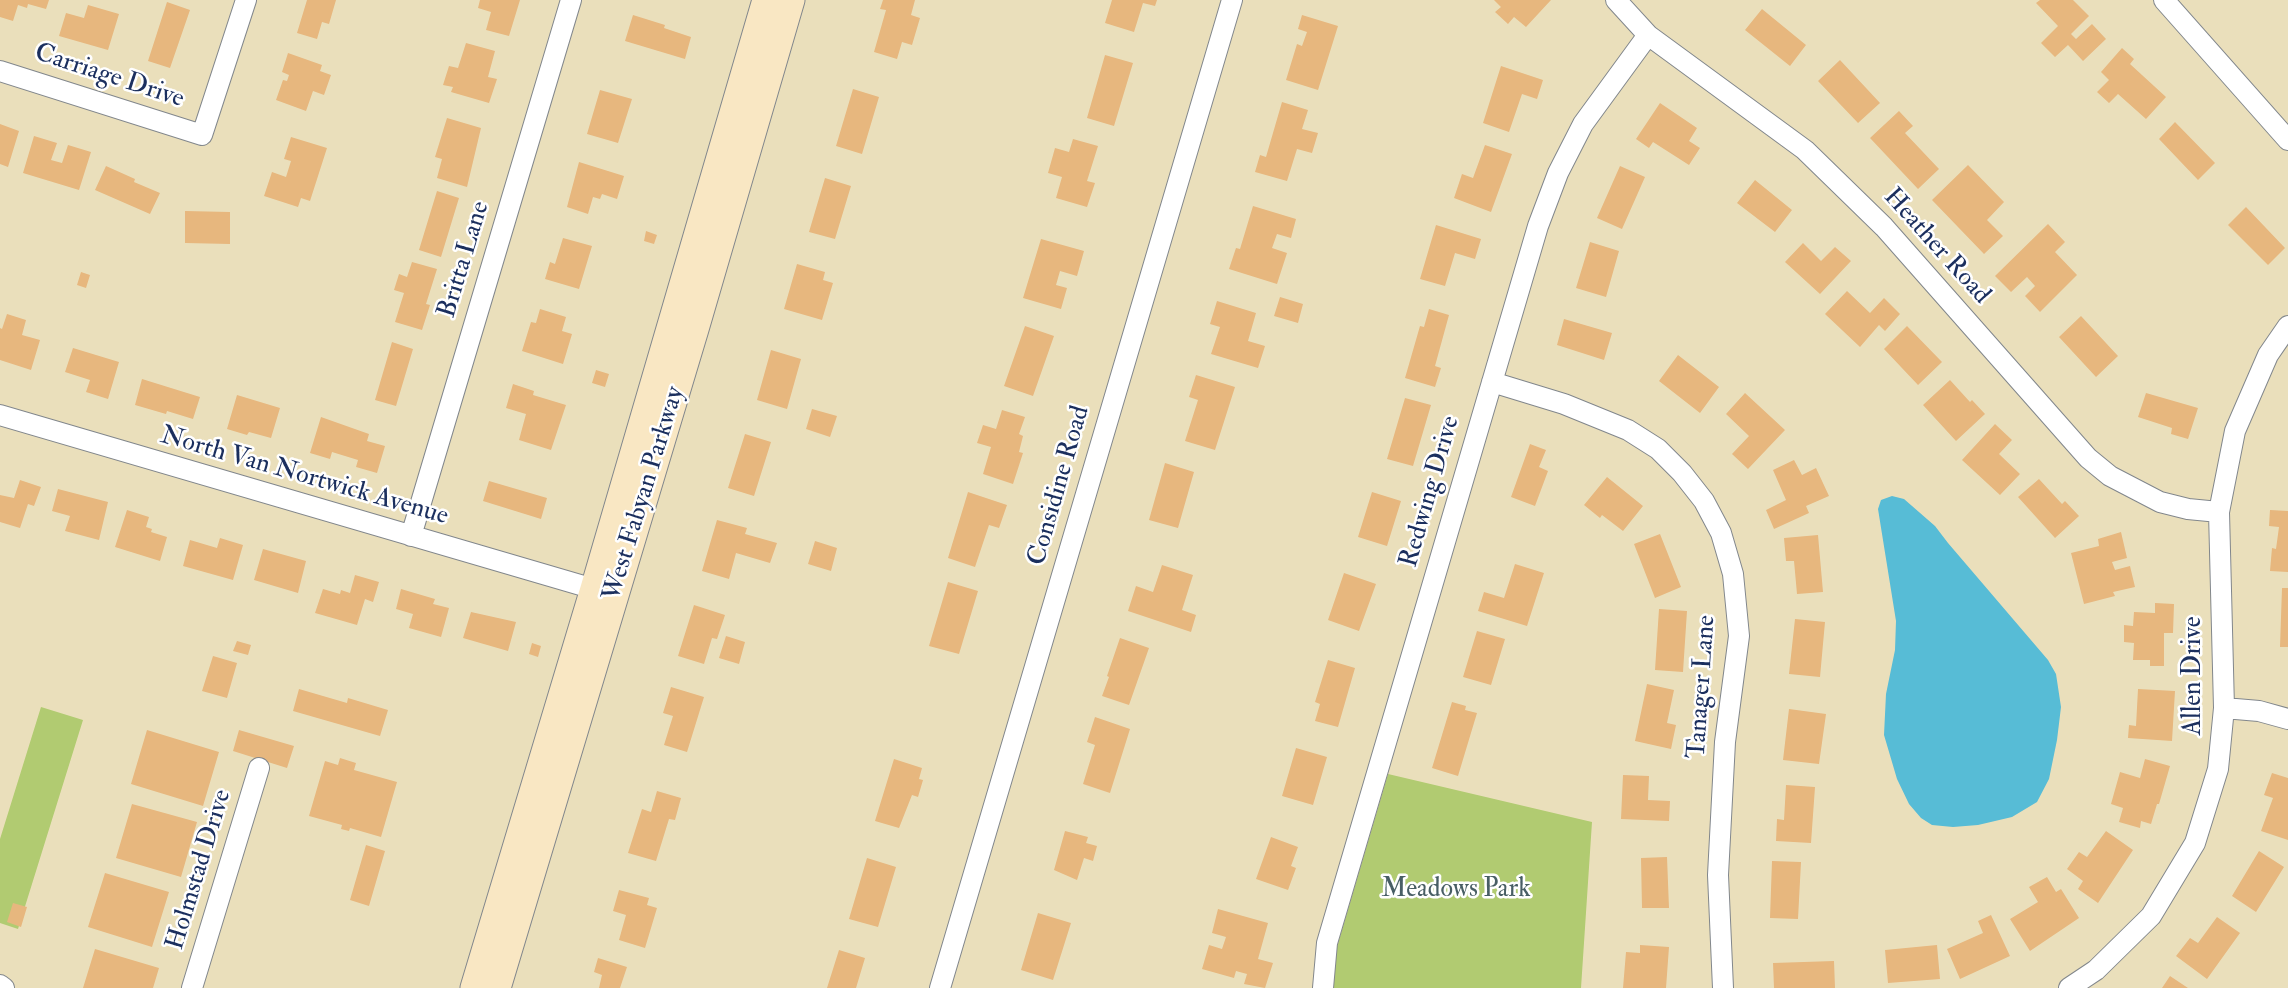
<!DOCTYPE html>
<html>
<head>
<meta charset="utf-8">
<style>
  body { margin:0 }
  canvas { display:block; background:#eadfbb }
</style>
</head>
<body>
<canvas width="2288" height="988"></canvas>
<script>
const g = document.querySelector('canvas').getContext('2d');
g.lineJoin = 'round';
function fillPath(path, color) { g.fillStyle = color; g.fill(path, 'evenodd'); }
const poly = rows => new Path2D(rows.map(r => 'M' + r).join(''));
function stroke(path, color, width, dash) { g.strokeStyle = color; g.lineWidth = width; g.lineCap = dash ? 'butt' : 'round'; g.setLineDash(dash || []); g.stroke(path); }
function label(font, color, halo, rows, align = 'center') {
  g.font = font + ' "IM FELL Double Pica",serif'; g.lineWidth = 5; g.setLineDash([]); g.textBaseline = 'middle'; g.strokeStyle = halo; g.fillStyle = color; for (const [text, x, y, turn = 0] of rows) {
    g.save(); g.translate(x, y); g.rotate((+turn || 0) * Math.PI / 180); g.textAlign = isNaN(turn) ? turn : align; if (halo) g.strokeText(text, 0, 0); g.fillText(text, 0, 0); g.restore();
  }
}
const green = poly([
  [41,707,83,720,18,929,0,923,0,839],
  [1388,774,1592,822,1581,988,1334,988,1334,957]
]);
const water = poly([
  [1892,496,1904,499,1935,526,1948,543,2048,660,2056,674,2061,707,2057,740,2049,779,2037,802,2012,817,1978,825,1953,827,1932,825,1921,818,1909,804,1897,779,1884,735,1886,694,1895,650,1896,621,1878,509,1881,500]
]);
const building = poly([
  [0,0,49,0,46,9,28,4,27,8,18,5,13,21,0,17],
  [307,0,336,0,329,24,322,22,317,39,297,33],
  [480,0,520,0,509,36,486,30,491,12,478,8],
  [883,0,915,0,911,15,920,18,912,45,902,42,897,59,874,52,886,10,880,9],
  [1112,0,1157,0,1155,6,1143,3,1134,32,1105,23],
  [1494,0,1551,0,1526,27,1514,17,1508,24,1495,12,1501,7],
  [2040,0,2073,0,2089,16,2071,34,2076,39,2092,24,2106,39,2083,61,2068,45,2055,57,2041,43,2058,26,2036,3],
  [167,2,190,10,170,68,148,61],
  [88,5,119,14,108,50,59,36,66,13,84,18],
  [1762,9,1806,45,1790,66,1745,30],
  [633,15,665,25,664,28,691,37,685,59,625,41],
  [1302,15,1338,26,1318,90,1286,80,1297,44,1302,46,1307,32,1298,29],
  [466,43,495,51,488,77,497,79,489,103,451,92,453,87,443,85,449,66,458,68],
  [2122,48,2134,59,2130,64,2166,97,2146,119,2118,94,2109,103,2097,92,2109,80,2101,72],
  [288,53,322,65,320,71,331,75,324,95,313,91,306,111,276,100,283,80,287,81,289,75,282,72],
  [1105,55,1133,63,1114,126,1087,118],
  [1840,60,1880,103,1858,123,1818,81],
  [1501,66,1543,80,1537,99,1522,94,1509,132,1483,123],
  [853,89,879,97,862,154,836,146],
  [600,90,632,99,618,143,587,134],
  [1282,102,1308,110,1302,129,1318,133,1312,153,1297,149,1287,181,1255,172,1260,155,1266,157],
  [1660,103,1697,128,1689,141,1700,148,1689,165,1653,142,1649,148,1636,139],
  [1899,111,1913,126,1905,133,1939,169,1918,189,1870,138],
  [447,118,481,128,467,187,437,178,442,159,435,157],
  [2175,122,2215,163,2198,180,2159,139],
  [0,124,19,131,8,167,0,164],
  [34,136,57,143,51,160,62,163,68,145,91,152,79,190,23,173],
  [291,137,327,148,310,201,301,198,298,207,264,196,272,172,286,177,291,161,284,159],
  [1073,139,1098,146,1087,181,1095,183,1087,207,1056,198,1062,177,1048,173,1055,148,1069,152],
  [1485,145,1512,154,1491,212,1454,198,1462,174,1473,178],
  [579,162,624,176,617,199,602,194,600,199,593,197,588,214,567,207],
  [1968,165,2004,202,1987,220,2003,236,1984,254,1932,200],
  [106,166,135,179,134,182,160,193,150,214,95,190],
  [1620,166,1645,177,1622,229,1597,218],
  [825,178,851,186,835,239,809,232],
  [1755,180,1792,210,1775,232,1737,203],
  [437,191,459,198,441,257,419,250],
  [1253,206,1296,219,1291,238,1277,234,1272,248,1287,253,1277,284,1229,269,1236,248,1240,249],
  [2246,207,2285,248,2268,265,2228,225],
  [185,211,230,212,230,244,185,243],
  [2048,224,2065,242,2055,252,2077,275,2040,312,2025,296,2035,286,2027,277,2011,292,1995,276],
  [1436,225,1481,239,1475,259,1455,253,1445,286,1420,279],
  [646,231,657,235,654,244,644,241],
  [563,238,592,246,579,289,545,279,550,262,555,264],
  [1041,239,1084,251,1077,276,1060,271,1056,285,1067,288,1061,309,1023,298],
  [1590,242,1619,251,1606,297,1576,288],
  [1803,243,1821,261,1835,247,1851,261,1820,294,1785,262],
  [412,262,437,269,426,304,430,305,422,330,395,322,404,293,394,290,399,274,407,277],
  [797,264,825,272,823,280,833,283,822,320,784,309],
  [81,272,90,275,86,288,77,285],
  [1847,291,1870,313,1884,298,1900,314,1885,331,1879,325,1860,347,1825,314],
  [1280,297,1303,304,1298,323,1274,316],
  [1217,301,1256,313,1248,341,1265,346,1258,368,1211,354,1220,327,1210,324],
  [540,309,566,317,562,331,572,334,563,364,522,351,531,322,536,323],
  [1429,309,1449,315,1435,366,1441,368,1435,387,1405,378,1420,326,1424,327],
  [7,314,26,320,22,335,40,340,31,370,0,360,0,328,2,329],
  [2081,316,2118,356,2096,377,2059,337],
  [1564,319,1612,333,1604,360,1557,345],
  [1025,326,1054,336,1033,396,1004,386],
  [1907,326,1942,362,1918,385,1884,349],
  [392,342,413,349,396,406,375,400],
  [73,348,119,362,108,399,86,392,90,380,65,372],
  [771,350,801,359,787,409,757,400],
  [1678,355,1719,387,1700,413,1659,381],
  [596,370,609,374,605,387,592,383],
  [1196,375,1235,387,1215,450,1185,441,1198,400,1189,397],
  [142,379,200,397,193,419,167,411,166,414,135,405],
  [1950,380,1970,402,1972,400,1985,414,1956,441,1923,405],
  [513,384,534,391,533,395,566,405,551,450,519,440,526,414,506,408],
  [1745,393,1785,430,1748,469,1732,454,1749,436,1726,414],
  [2146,393,2198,408,2188,439,2171,434,2172,428,2138,417],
  [237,395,280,408,271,438,249,432,247,435,227,429],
  [1405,398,1431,405,1413,466,1387,459],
  [812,409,837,416,830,437,806,429],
  [1002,410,1025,417,1019,434,1023,436,1019,452,1023,453,1013,484,983,474,991,447,977,443,983,425,996,429],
  [321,417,369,434,367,441,385,446,377,473,356,467,358,460,332,452,330,459,310,453],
  [1995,424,2012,440,1999,454,2020,474,2000,495,1962,460],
  [745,434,771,442,754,496,728,488],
  [1530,444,1546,450,1539,467,1548,471,1535,506,1511,497],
  [1794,460,1802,475,1816,468,1829,496,1806,506,1809,513,1774,529,1766,510,1786,500,1773,470],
  [1165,463,1194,472,1178,528,1149,520],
  [1607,477,1643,506,1623,531,1602,515,1600,518,1584,505],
  [2039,479,2062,504,2065,501,2079,516,2055,538,2018,497],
  [20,480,41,487,34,506,28,504,20,528,0,522,0,495,14,498],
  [489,481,547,498,541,519,483,501],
  [58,489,108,502,99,540,65,531,70,516,52,511],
  [968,492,1007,505,999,528,989,525,975,567,948,558],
  [1372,492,1401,501,1387,546,1358,537],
  [127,510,149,517,146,527,152,529,151,532,167,537,160,561,115,547],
  [2270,510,2288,511,2288,572,2270,571,2272,548,2276,549,2279,527,2269,526],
  [717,520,747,528,745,534,777,543,770,563,736,553,729,579,702,571],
  [2121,532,2127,558,2112,562,2115,570,2130,566,2135,587,2113,592,2115,596,2084,604,2071,553,2099,546,2098,539],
  [1660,534,1681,587,1655,598,1634,544],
  [1818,535,1823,592,1797,594,1794,561,1786,561,1784,538],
  [220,538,243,545,233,580,183,566,190,540,217,548],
  [815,541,837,548,831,571,808,564],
  [263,549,306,561,298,593,254,580],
  [1515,564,1544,573,1527,626,1478,611,1484,592,1504,598],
  [1162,565,1193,575,1182,610,1196,615,1191,632,1128,611,1136,586,1153,592],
  [1344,573,1376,584,1359,631,1328,620],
  [355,575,379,582,373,602,365,599,357,625,315,613,323,589,340,594,341,590,350,593],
  [948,582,978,591,959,654,929,646],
  [2282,588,2288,588,2288,647,2280,647],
  [401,589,435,599,433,604,449,608,441,637,409,628,413,614,396,609],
  [2155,603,2174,604,2173,633,2164,633,2164,666,2150,666,2150,660,2133,660,2134,643,2124,642,2124,625,2133,626,2134,612,2155,613],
  [694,605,725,615,717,639,712,638,704,664,678,656],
  [1659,609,1687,611,1683,672,1655,670],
  [471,612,516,622,508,651,463,638],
  [1795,619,1825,622,1820,677,1789,674],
  [1477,631,1505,639,1491,685,1463,677],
  [726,636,745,642,739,664,719,658],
  [1120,638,1149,648,1129,705,1102,696,1109,677,1107,676],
  [237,641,251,645,248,655,233,651],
  [532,643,541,646,538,657,529,654],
  [213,656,237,663,227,698,202,691],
  [1328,660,1355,668,1338,727,1315,721,1320,704,1315,702],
  [1647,684,1674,690,1667,723,1676,725,1671,749,1635,741],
  [671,687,704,697,687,752,664,745,673,716,663,713],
  [299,689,347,703,348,698,388,710,380,736,293,711],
  [2138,689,2175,691,2172,741,2128,738,2129,725,2136,726],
  [1452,702,1466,706,1465,710,1477,713,1458,776,1432,768],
  [1789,709,1826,714,1819,764,1783,760],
  [1095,717,1130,729,1110,793,1083,784,1095,745,1087,742],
  [147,730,219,752,203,806,131,784],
  [239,730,294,746,287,768,233,751],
  [1296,748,1327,757,1313,805,1282,796],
  [340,758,356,763,354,770,397,782,381,837,350,828,349,831,341,829,342,825,309,816,325,761,338,765],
  [894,759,922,768,919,779,923,780,918,797,912,795,899,828,875,821],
  [2145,759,2170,766,2159,804,2157,804,2151,824,2141,821,2140,828,2119,822,2123,808,2111,804,2120,772,2140,778],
  [2272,773,2288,778,2288,840,2261,831,2273,798,2264,795],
  [1623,775,1649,776,1648,800,1670,801,1669,821,1621,819],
  [1786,785,1815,787,1811,843,1776,841,1777,819,1784,820],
  [657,791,681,798,675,820,669,819,656,861,628,853,642,809,651,812],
  [132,804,197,822,181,877,116,858],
  [1065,831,1088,837,1086,843,1097,846,1093,861,1084,858,1077,880,1054,870],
  [2106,831,2133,850,2098,903,2078,889,2083,881,2067,869,2079,852,2087,857],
  [1271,837,1298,847,1291,866,1296,868,1288,890,1256,879],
  [366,845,385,851,369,906,350,900],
  [2259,851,2284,867,2256,912,2232,896],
  [1667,857,1669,908,1642,908,1641,858],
  [867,858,896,867,878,927,849,919],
  [1772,861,1801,862,1798,919,1770,918],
  [105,873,169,892,152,947,88,927],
  [2047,877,2056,892,2061,889,2079,918,2030,951,2010,919,2038,902,2029,887],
  [619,890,649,898,647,905,657,908,645,948,619,940,626,915,613,911],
  [13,903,27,907,21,927,7,922],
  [1218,909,1268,923,1258,959,1273,963,1265,988,1244,984,1247,974,1236,971,1234,978,1202,969,1209,945,1222,949,1226,937,1212,933],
  [1038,913,1071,923,1053,980,1021,970],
  [1991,915,2010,956,1960,979,1947,949,1983,933,1978,921],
  [2217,917,2240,933,2207,979,2176,956,2190,938,2198,943],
  [1640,945,1669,947,1666,988,1623,988,1626,952,1640,953],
  [1937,945,1940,979,1888,983,1885,950],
  [95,949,159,968,153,988,83,988],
  [839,950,865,958,856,988,827,988],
  [598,958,627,967,620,988,599,988,602,975,594,972],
  [1834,961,1835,988,1774,988,1773,963],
  [2170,976,2188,988,2162,988]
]);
const minor = poly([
  [1616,0,1648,35,1805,150,1884,227,2088,458,2110,476,2160,502,2188,509,2219,512],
  [2164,0,2288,140],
  [0,71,202,135,246,0],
  [1492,382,1564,404,1628,430,1658,449,1682,473,1704,501,1721,533,1733,574,1739,636,1725,742,1718,875,1723,988],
  [0,415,594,589],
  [411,536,571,0],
  [2224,708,2259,711,2288,719],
  [0,985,4,988],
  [192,988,259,768],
  [940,988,1232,0],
  [1323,988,1327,943,1538,226,1558,173,1583,124,1648,35],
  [2069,988,2096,970,2151,916,2195,843,2218,769,2224,708,2219,512,2235,431,2268,355,2288,326]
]);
const secondary = poly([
  [474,988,594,589,766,0],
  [497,988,695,329,791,0]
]);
const streetNames = [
  ["Carriage Drive",109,77,18],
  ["Heather Road",1936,247,48],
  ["Britta Lane",465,260,-73],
  ["North Van Nortwick Avenue",304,477,16],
  ["Considine Road",1060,486,-74],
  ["Redwing Drive",1431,492,-74],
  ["West Fabyan Parkway",645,494,-73],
  ["Allen Drive",2194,676,-90],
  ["Tanager Lane",1703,687,-86],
  ["Holmstad Drive",200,870,-73]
];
const parkNames = [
  ["Meadows Park",1456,890]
];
fillPath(green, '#b1cb71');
fillPath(water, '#57bcd6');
fillPath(building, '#e7b77e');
stroke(minor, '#82878c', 22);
stroke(secondary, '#82878c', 29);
stroke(minor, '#fff', 20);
stroke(secondary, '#f9e7c3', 27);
label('26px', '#1b2f5e', '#fff', streetNames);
label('26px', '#485e64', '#fff', parkNames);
</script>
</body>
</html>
